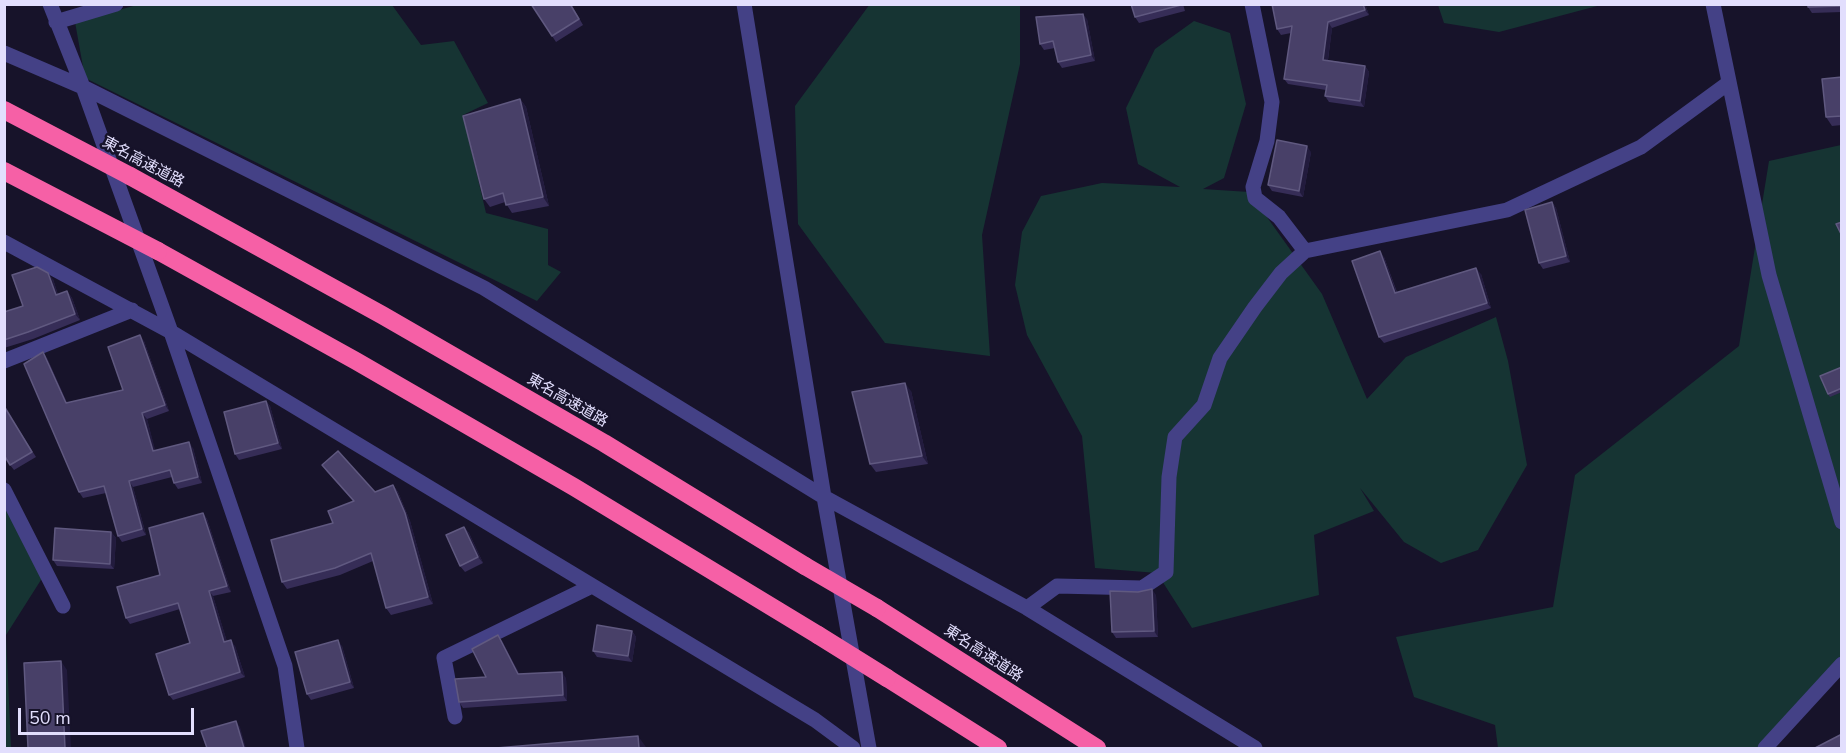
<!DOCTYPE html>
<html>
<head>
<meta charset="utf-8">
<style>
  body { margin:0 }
  #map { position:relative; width:1846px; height:753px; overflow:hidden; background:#17132a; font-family:"Nunito Sans",sans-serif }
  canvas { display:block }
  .frame { position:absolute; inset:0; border:6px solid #e2defd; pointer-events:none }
  .scale { position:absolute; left:18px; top:708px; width:176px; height:27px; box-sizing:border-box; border:3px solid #e2defd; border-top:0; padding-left:8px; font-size:18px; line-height:21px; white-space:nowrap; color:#e2defd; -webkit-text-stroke:4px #17132a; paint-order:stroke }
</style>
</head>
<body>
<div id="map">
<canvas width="1846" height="753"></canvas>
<div class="frame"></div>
<div class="scale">50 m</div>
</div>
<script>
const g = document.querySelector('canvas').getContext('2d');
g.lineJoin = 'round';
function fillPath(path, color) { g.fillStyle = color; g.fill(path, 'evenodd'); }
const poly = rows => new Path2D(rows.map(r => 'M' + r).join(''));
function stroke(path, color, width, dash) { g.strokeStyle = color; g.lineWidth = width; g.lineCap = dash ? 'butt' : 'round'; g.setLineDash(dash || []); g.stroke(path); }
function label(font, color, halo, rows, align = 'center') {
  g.font = font + ' "Nunito Sans","Noto Sans JP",sans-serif'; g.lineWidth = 5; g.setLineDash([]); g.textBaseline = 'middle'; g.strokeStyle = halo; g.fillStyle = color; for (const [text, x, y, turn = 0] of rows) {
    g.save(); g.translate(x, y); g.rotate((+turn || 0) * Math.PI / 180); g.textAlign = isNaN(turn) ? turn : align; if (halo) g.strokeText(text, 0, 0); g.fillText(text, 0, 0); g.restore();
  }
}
const green = poly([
  [870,4,1020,5,1020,64,982,235,990,356,885,343,798,224,795,106],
  [137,5,392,5,421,45,454,41,488,103,463,115,486,213,548,229,548,265,561,272,537,301,85,78,75,22],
  [1438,5,1438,4,1601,5,1499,32,1444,23],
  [1194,21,1230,33,1246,104,1224,178,1203,189,1249,192,1322,294,1367,399,1406,357,1496,317,1508,361,1527,465,1478,550,1441,563,1404,542,1360,488,1374,511,1314,535,1319,595,1192,628,1157,573,1095,568,1082,436,1027,335,1015,285,1022,232,1041,196,1102,183,1180,187,1138,164,1126,108,1155,49],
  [1841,145,1841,668,1762,748,1498,748,1495,725,1414,697,1396,637,1553,607,1575,475,1739,346,1769,161],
  [4,490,46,572,6,635,11,748,4,748]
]);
const minor = poly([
  [50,4,83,87,171,332,285,666,297,748],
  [744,4,824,497,869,748],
  [1252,4,1272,102,1267,141,1253,187,1255,198,1279,217,1305,251],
  [1713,4,1769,275,1842,522],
  [56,22,116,4],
  [4,53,83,87,484,288,824,497,1027,608,1255,748],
  [4,242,171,332,815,720,853,748],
  [4,361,132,310],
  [4,490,63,606],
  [1027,608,1057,586,1142,588,1166,572,1169,477,1175,437,1204,405,1220,358,1255,307,1281,273,1305,251,1507,210,1641,147,1727,84],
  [455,717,444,658,592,586],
  [1765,748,1842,664]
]);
const highway = poly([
  [130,176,382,315,604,443,805,566],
  [158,251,356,361,574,487,818,635],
  [877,608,1097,748],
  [887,678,998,748]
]);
const highwayBridge = poly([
  [4,110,130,176],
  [4,171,158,251],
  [805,566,877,608],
  [818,635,887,678]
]);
const wall = poly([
  [531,4,571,4,583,25,556,42],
  [1183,4,1185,11,1139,23,1135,17],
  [1272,4,1365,4,1369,15,1332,28,1328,60,1365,66,1369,72,1364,107,1329,102,1325,96,1326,90,1288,84,1284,79,1291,33,1281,35,1277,29],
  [1842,4,1842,12,1812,13,1808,7],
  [1087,19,1095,61,1062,68,1058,62,1055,48,1044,50,1040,44],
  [1842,77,1842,125,1832,126,1826,117],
  [520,99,526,107,549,206,512,213,505,202,490,207,484,199],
  [1311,152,1303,197,1272,191,1268,185],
  [1552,202,1556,208,1570,262,1543,269,1539,263],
  [1384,257,1397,292,1481,274,1491,308,1384,343,1379,337],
  [53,279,58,295,67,291,72,298,80,320,33,339,4,348,4,312,23,306],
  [144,341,169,411,147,419,155,451,193,448,202,483,178,489,174,483,172,477,133,487,146,535,122,542,118,536,106,493,83,498,79,492,47,358,67,403,123,390],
  [1842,367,1842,392,1830,397,1828,394],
  [911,391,928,464,876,472,870,464],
  [266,401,270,406,282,449,239,460,235,454],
  [4,406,36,457,14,470,10,465],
  [322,465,375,492,393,485,398,492,410,521,433,604,391,615,386,608,373,561,340,575,287,589,282,582,353,501,327,472],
  [203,513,207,519,231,592,213,596,227,642,235,646,245,677,173,700,169,695,190,643,180,609,130,624,126,618,160,575],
  [464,527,469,533,483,563,465,572,460,566],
  [111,532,116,538,114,569,57,566,53,560],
  [1156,595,1158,637,1116,638,1112,632],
  [632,631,636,637,632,662,597,657,593,651],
  [498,635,502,641,519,674,566,678,567,701,463,708,459,702,486,677],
  [342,646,354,688,311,700,307,694]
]);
const shadedWall = poly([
  [1363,4,1365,4,1369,15,1365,10],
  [1083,14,1087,19,1095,61,1091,55],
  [1328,22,1332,28,1327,66,1323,60],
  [1365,66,1369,72,1364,107,1360,101],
  [520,99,526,107,549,206,543,197],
  [1307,146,1311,152,1303,197,1299,191],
  [1552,202,1556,208,1570,262,1566,256],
  [1380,251,1384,257,1399,299,1395,293],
  [1476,268,1481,274,1491,308,1487,303],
  [48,273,53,279,60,302,56,295],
  [67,291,72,298,80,320,75,314],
  [140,335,144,341,169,411,165,405],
  [43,352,47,358,70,409,66,403],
  [905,383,911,391,928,464,922,456],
  [266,401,270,406,282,449,278,443],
  [142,413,147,419,157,457,153,451],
  [189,442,193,448,202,483,198,477],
  [129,481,133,487,146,535,142,529],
  [393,485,398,492,410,521,433,604,428,597],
  [203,513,207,519,231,592,227,586],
  [464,527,469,533,483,563,478,557],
  [111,532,116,538,114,569,110,564],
  [1152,589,1156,595,1158,637,1154,631],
  [209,591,213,596,229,648,224,642],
  [632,631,636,637,632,662,628,656],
  [498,635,502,641,523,680,518,674],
  [231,640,235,646,245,677,240,672],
  [338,640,342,646,354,688,350,682],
  [61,661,67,670,71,748,65,748],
  [562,672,566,678,567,701,563,695],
  [236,721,240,727,246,748,244,748],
  [638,736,646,747,646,748,639,748]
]);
const building = poly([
  [531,4,570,4,579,19,552,36,531,4],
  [1131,4,1181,4,1181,5,1135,17,1131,4],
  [1272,4,1363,4,1365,10,1328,22,1323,60,1365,66,1360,101,1325,96,1327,85,1284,79,1292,26,1277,29,1272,4],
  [1808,4,1842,4,1842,6,1808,7,1808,4],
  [1083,14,1091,55,1058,62,1053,41,1040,44,1036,17,1083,14],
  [1842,77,1842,116,1826,117,1822,79,1842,77],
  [520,99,543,197,506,205,503,193,484,199,463,116,520,99],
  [1277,140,1307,146,1299,191,1268,185,1277,140],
  [1552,202,1566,256,1539,263,1525,210,1552,202],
  [1842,222,1842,236,1836,224,1842,222],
  [1380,251,1395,293,1476,268,1487,303,1379,337,1352,261,1380,251],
  [37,267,48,273,56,295,67,291,75,314,28,332,4,340,4,312,23,306,12,275,37,267],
  [140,335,165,405,142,413,153,451,189,442,198,477,174,483,170,470,129,481,142,529,118,536,104,486,79,492,24,364,43,352,66,403,123,390,108,347,140,335],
  [1842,367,1842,388,1828,394,1820,376,1842,367],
  [905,383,922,456,870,464,852,392,905,383],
  [266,401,278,443,235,454,224,412,266,401],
  [4,406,32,452,10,465,4,455,4,406],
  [338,451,375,492,393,485,405,513,428,597,386,608,371,553,335,568,282,582,271,540,333,523,328,511,354,501,322,465,338,451],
  [203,513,227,586,209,591,224,642,231,640,240,672,169,695,156,654,190,643,178,603,126,618,117,587,160,575,149,528,203,513],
  [464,527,478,557,460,566,446,535,464,527],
  [55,528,111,532,110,564,53,560,55,528],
  [1152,589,1154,631,1112,632,1110,591,1138,592,1152,589],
  [597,625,632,631,628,656,593,651,597,625],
  [498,635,518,674,562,672,563,695,459,702,455,679,486,677,472,649,498,635],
  [338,640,350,682,307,694,295,652,338,640],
  [61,661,65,748,28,748,24,663,61,661],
  [236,721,244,748,207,748,201,731,236,721],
  [1842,734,1842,748,1815,748,1842,734],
  [638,736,639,748,496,748,638,736]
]);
const streetNames = [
  ["東名高速道路",143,163,28],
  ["東名高速道路",567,401,30],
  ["東名高速道路",983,654,33]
];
fillPath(green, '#163433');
stroke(minor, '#444186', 15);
stroke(highway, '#f660a6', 18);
stroke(highwayBridge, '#f660a6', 18);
fillPath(wall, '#362d57');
fillPath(shadedWall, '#221b3d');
fillPath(building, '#484068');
stroke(building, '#605980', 1.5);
label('15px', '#e2defd', '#17132a', streetNames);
</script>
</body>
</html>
